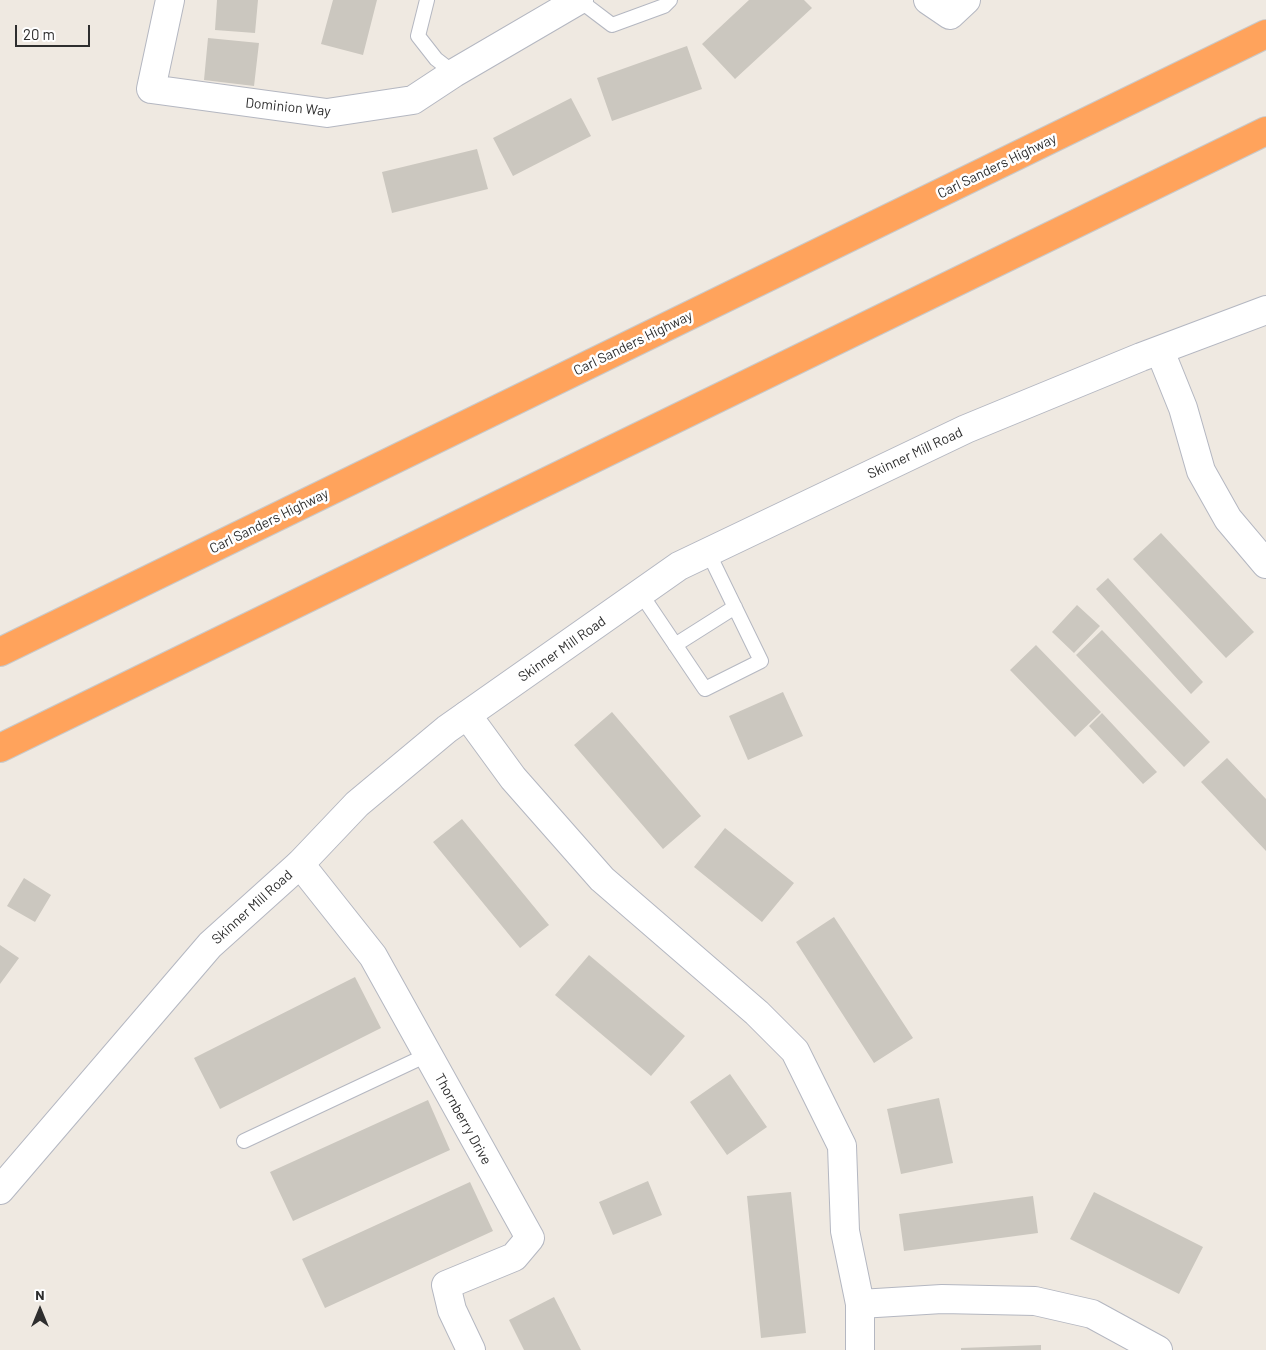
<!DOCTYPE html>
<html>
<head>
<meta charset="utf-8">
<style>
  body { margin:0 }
  #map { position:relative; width:1266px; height:1350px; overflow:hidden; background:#efe9e1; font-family:Barlow,sans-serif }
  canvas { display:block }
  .north { position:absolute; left:15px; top:1285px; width:50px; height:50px; -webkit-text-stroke:4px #fff; paint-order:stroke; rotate:0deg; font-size:14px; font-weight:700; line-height:20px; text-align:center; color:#2e2e2e }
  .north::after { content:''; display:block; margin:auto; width:18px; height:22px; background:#2e2e2e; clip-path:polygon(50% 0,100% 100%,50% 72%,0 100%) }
  .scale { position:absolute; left:15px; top:25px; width:75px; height:22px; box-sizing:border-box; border:2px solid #2e2e2e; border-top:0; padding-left:6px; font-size:15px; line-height:18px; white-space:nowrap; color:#2e2e2e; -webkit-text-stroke:4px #fff; paint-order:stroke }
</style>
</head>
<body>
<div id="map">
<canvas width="1266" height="1350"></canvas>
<div class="north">N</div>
<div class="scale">20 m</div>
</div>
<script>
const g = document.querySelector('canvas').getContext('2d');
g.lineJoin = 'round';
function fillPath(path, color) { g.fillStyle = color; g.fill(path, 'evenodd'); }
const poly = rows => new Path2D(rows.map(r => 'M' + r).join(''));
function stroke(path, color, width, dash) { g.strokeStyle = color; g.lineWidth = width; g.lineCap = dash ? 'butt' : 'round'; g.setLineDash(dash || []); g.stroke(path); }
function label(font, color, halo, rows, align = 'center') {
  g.font = font + ' Barlow,sans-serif'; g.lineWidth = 5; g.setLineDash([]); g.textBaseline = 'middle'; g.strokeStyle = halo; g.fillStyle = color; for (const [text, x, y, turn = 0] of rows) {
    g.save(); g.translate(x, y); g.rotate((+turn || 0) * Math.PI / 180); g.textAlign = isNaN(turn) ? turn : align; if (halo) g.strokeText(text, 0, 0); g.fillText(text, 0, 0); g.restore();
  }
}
const building = poly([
  [217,0,258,0,255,33,215,30],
  [333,0,377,0,363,55,321,44],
  [749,0,804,0,812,8,735,79,702,44],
  [208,38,259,43,254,86,204,80],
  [687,46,702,89,612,121,597,78],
  [571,98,591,136,513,176,493,138],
  [477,149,488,189,392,213,382,172],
  [1161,533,1254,632,1226,658,1133,559],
  [1108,578,1203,682,1191,694,1096,589],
  [1077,605,1100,626,1074,653,1052,632],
  [1102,630,1210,742,1184,767,1076,655],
  [1036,645,1101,712,1075,737,1010,670],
  [783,692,803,736,748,760,729,716],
  [612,712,701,816,663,849,574,745],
  [1102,713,1157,772,1143,784,1089,726],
  [1227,758,1266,799,1266,851,1201,782],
  [462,819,549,925,520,948,433,842],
  [725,828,794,883,762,922,694,867],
  [24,878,51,895,35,922,7,906],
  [834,917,913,1038,874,1063,796,942],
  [0,945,19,958,0,984],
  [589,955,685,1036,651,1076,555,995],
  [355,977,381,1028,220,1109,194,1058],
  [730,1074,767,1127,727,1155,690,1102],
  [939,1098,953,1163,901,1174,887,1109],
  [428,1100,450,1150,293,1221,270,1172],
  [648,1181,662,1215,613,1235,599,1202],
  [470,1182,493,1231,325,1308,302,1259],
  [791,1192,806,1333,761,1338,747,1196],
  [1094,1192,1203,1247,1179,1294,1070,1239],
  [1033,1196,1038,1233,904,1251,899,1214],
  [554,1297,581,1350,524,1350,509,1320],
  [1041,1345,1041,1350,961,1350,961,1348]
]);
const lane = poly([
  [427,0,418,36,436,59,454,73],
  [579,0,612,25,664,6,670,0],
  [641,594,705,689,761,661,708,552],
  [675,645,735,607],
  [244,1141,427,1055]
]);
const street = poly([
  [170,0,151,89,327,113,413,100,454,73,579,0],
  [928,0,950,15,966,0],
  [1160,351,1183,408,1201,471,1228,519,1266,564],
  [467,715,513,778,602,879,757,1013,795,1051,842,1146,845,1231,860,1304,860,1350],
  [300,864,373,956,530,1238,514,1257,446,1285,452,1310,471,1350],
  [860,1304,942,1299,1035,1301,1092,1314,1158,1350]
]);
const secondary = poly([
  [0,1190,210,945,300,864,357,804,447,729,679,566,966,429,1141,357,1266,310]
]);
const highway = poly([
  [0,652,1266,34],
  [0,748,1266,131]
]);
const streetNames = [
  ["Dominion Way",288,107,6],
  ["Carl Sanders Highway",997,166,-26],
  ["Carl Sanders Highway",633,343,-26],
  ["Skinner Mill Road",915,453,-25],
  ["Carl Sanders Highway",269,521,-26],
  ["Skinner Mill Road",562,649,-35],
  ["Skinner Mill Road",252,907,-42],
  ["Thornberry Drive",463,1119,61]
];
fillPath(building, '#cbc7bf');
stroke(lane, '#b4b7c1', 16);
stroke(street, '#b4b7c1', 30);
stroke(secondary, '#b4b7c1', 30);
stroke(highway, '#c9c9c9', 30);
stroke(lane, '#fff', 14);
stroke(street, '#fff', 28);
stroke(secondary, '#fff', 28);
stroke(highway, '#ffa35c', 28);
label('14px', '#2e2e2e', '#fff', streetNames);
</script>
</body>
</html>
